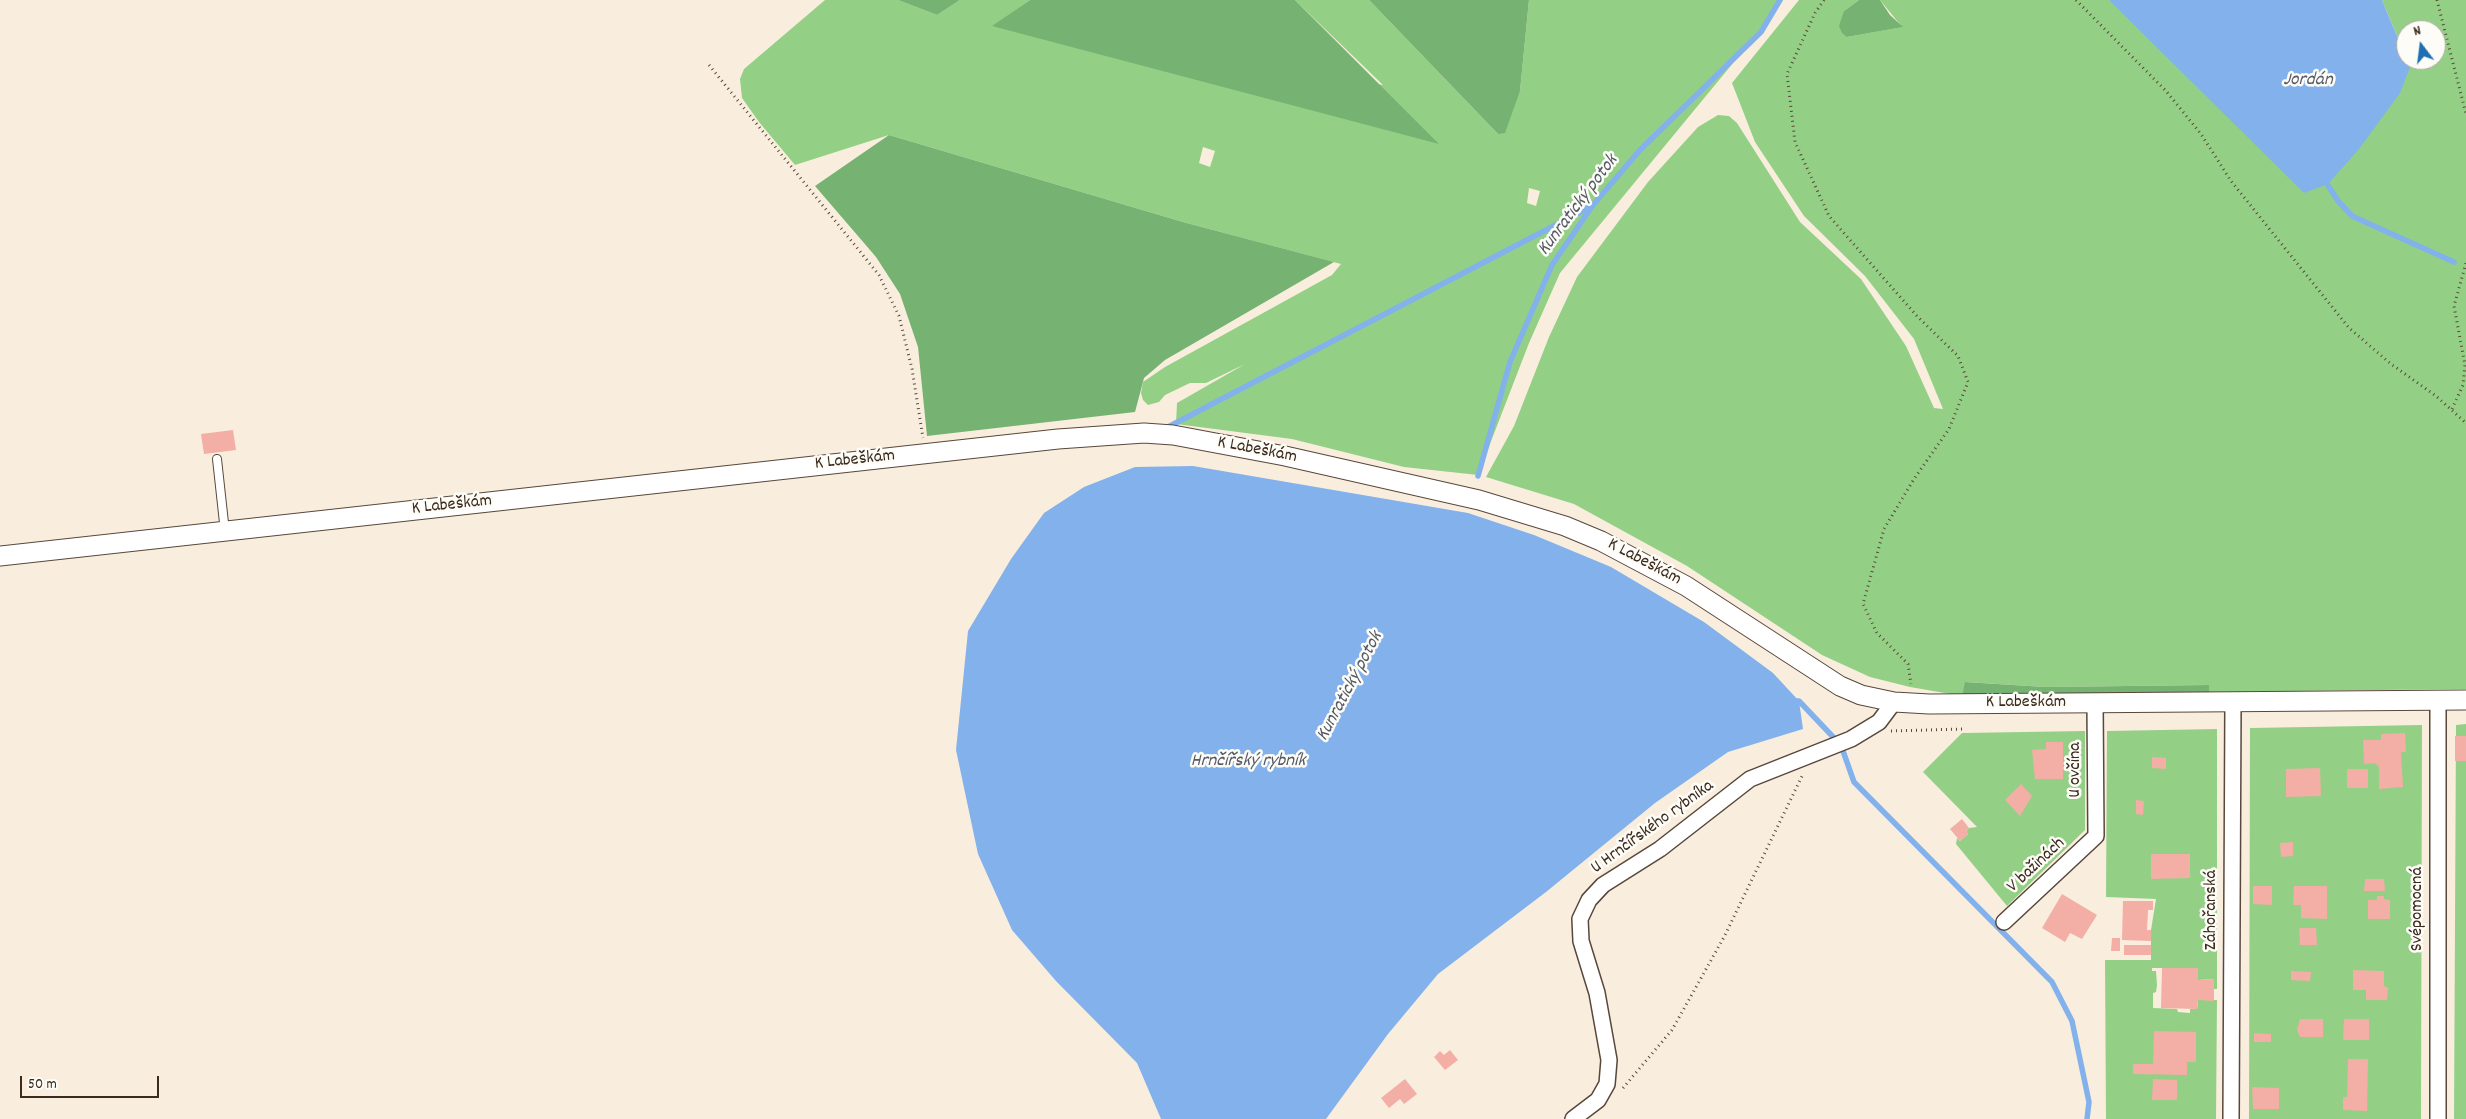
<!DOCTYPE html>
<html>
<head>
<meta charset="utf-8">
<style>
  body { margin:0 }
  #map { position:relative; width:2466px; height:1119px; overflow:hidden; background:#f9eede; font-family:Dekko,sans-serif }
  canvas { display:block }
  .north { position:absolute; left:2396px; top:20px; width:50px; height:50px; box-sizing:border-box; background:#fdfcf7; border:1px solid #afa8a0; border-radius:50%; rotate:345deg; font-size:14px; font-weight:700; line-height:20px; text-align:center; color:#3b2a1e }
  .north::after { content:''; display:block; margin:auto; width:18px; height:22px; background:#1f6fb2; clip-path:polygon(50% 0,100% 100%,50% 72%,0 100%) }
  .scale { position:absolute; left:20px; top:1076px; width:139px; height:22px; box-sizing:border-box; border:2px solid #3b2a1e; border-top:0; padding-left:6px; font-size:15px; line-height:18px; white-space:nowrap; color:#3b2a1e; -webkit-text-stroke:4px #fdfcf7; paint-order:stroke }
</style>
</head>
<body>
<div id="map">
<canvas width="2466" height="1119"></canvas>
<div class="north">N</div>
<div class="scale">50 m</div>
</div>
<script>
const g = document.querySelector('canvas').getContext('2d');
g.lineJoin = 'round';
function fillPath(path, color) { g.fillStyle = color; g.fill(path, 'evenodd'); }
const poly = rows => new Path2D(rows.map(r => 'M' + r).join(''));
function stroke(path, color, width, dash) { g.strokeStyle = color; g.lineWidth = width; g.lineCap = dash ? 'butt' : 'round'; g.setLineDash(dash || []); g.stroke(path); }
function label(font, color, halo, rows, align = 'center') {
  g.font = font + ' Dekko,sans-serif'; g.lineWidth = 5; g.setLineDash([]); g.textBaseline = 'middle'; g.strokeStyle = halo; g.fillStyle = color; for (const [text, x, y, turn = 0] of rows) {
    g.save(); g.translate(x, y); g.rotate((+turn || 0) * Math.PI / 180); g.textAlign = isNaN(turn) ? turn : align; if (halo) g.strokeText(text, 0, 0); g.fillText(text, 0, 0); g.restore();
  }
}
const green = poly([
  [825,0,898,0,937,15,960,0,1030,0,993,26,1383,85,1295,0,1369,0,1498,134,1520,91,1529,0,1783,0,1757,34,1560,273,1529,343,1478,475,1404,467,1292,439,1176,424,1177,403,1245,364,1206,383,1190,383,1165,395,1159,402,1148,405,1143,400,1141,393,1143,382,1165,367,1332,275,1341,264,1183,222,889,135,795,165,759,122,742,98,740,79,744,69],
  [1203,147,1215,151,1210,167,1199,163],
  [1529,188,1540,191,1536,206,1527,203],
  [1799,0,1859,0,1844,11,1847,37,1902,27,1880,0,2109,0,2410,67,2407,60,2436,60,2436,30,2406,30,2406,57,2382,0,2466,0,2466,689,2209,692,2209,685,2045,687,1966,682,1962,696,1910,687,1870,677,1822,655,1687,566,1574,504,1486,477,1514,426,1549,337,1577,277,1648,182,1698,127,1718,115,1729,116,1737,123,1800,222,1861,279,1906,346,1934,408,1943,409,1914,339,1865,276,1804,216,1755,142,1732,83],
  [2466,724,2466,1119,2454,1119,2456,725],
  [2422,725,2421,1119,2249,1119,2250,728],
  [2217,729,2217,989,2214,989,2214,979,2198,980,2197,968,2152,968,2152,971,2156,971,2157,985,2156,992,2153,993,2153,1008,2177,1009,2178,1012,2190,1013,2190,1009,2197,1009,2198,1000,2217,1000,2216,1119,2106,1119,2105,960,2151,960,2151,930,2156,899,2106,897,2107,731],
  [2085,731,2085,830,2007,906,1956,844,1957,838,1960,841,1968,834,1966,831,1969,828,1977,827,1923,772,1962,733]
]);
const forest = poly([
  [898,0,960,0,937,15],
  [1030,0,1295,0,1439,144,992,26],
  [1369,0,1529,0,1520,91,1505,133,1498,134],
  [1859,0,1880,0,1890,15,1903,27,1847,37,1842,33,1839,26,1844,11],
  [889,135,1183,222,1334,262,1165,360,1144,378,1135,412,927,436,918,347,900,294,876,257,815,186],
  [1965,682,2045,687,2209,685,2209,692,1962,696]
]);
const water = poly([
  [2109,0,2382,0,2410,67,2400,93,2359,149,2328,184,2304,193],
  [1193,466,1468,513,1534,535,1611,567,1704,622,1773,673,1799,701,1803,729,1728,752,1655,803,1546,892,1438,974,1388,1034,1326,1119,1161,1119,1137,1063,1056,981,1012,930,978,854,956,750,968,631,1011,559,1044,513,1084,487,1135,467]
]);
const stream = poly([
  [2324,179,2338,201,2352,216,2454,262],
  [1166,428,1592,206],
  [1478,476,1510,362,1552,265,1593,205,1640,150,1761,32,1780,0],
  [1792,701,1799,701,1836,740],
  [1843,751,1854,782,2052,982,2072,1021,2089,1102,2087,1119]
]);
const building = poly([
  [233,430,236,450,204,454,201,434],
  [2405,733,2406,752,2401,752,2403,787,2379,789,2379,767,2375,763,2364,764,2363,740,2381,740,2381,734],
  [2455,736,2466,736,2466,761,2455,761],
  [2046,742,2063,742,2063,779,2035,779,2032,750,2046,749],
  [2152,757,2166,758,2166,769,2152,768],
  [2320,768,2321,796,2286,797,2286,769],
  [2347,769,2368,769,2368,788,2347,788],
  [2021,784,2032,796,2020,816,2005,800],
  [2136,800,2144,801,2143,815,2136,814],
  [1962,819,1969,828,1966,831,1968,834,1960,841,1950,829],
  [2293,842,2293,856,2281,857,2280,843],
  [2151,854,2190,854,2190,878,2151,879],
  [2365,879,2384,879,2385,891,2364,891],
  [2253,886,2272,886,2272,905,2253,904],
  [2294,886,2327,886,2327,919,2301,918,2301,905,2293,905],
  [2062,894,2097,915,2082,939,2070,933,2065,942,2042,928],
  [2377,896,2384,896,2384,899,2390,900,2390,919,2368,919,2368,900,2377,900],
  [2123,901,2153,901,2153,910,2148,910,2147,930,2151,930,2151,941,2122,940],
  [2299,928,2316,928,2317,945,2300,945],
  [2112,938,2120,938,2120,951,2111,951],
  [2124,945,2151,945,2151,955,2124,955],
  [2162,968,2198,968,2198,980,2214,979,2214,1001,2198,1000,2197,1009,2161,1008],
  [2353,970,2384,971,2384,986,2388,988,2387,1000,2366,1000,2366,990,2353,990],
  [2291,971,2311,972,2310,981,2291,980],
  [2300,1019,2323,1019,2323,1037,2300,1037,2297,1030],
  [2344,1019,2369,1019,2369,1040,2343,1040],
  [2154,1031,2196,1032,2196,1062,2187,1062,2187,1075,2133,1074,2133,1064,2153,1064],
  [2254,1033,2271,1034,2271,1042,2254,1042],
  [1450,1050,1458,1060,1445,1070,1434,1057,1440,1051,1444,1055],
  [2348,1059,2368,1059,2367,1111,2343,1110,2343,1097,2347,1097],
  [1405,1079,1417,1094,1404,1104,1400,1099,1389,1108,1381,1098],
  [2153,1079,2177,1080,2177,1100,2152,1100],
  [2252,1087,2279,1088,2279,1109,2253,1109]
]);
const path = poly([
  [1824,0,1815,13,1787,74,1795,142,1829,216,1917,316,1958,356,1968,382,1949,429,1914,479,1884,529,1863,604,1877,633,1908,664,1911,684],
  [2076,0,2166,91,2201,134,2231,181,2349,328,2391,364,2436,396,2466,423],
  [2437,0,2466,114],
  [709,65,879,275,899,316,912,369,923,438],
  [2452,409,2463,385,2465,365,2454,306,2466,263],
  [1891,731,1963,729],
  [1623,1088,1672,1030,1724,937,1802,776]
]);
const service = poly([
  [217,459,225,532]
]);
const minor = poly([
  [2438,700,2438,1119],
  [2004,922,2096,836,2095,703],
  [1573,1119,1598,1100,1607,1084,1609,1060,1597,993,1581,941,1580,919,1589,900,1603,885,1660,849,1750,779,1851,739,1879,722,1894,702],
  [2231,1119,2233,702]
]);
const tertiary = poly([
  [0,556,1058,439,1144,433,1173,435,1285,456,1479,500,1565,526,1601,541,1686,586,1840,686,1861,695,1894,702,1929,704,2466,700]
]);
const streetNames = [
  ["K Labeškám",1257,451,11],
  ["K Labeškám",855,461,-6],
  ["K Labeškám",452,506,-6],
  ["K Labeškám",1644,563,28],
  ["K Labeškám",2026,704],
  ["U ovčína",2077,770,-90],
  ["U Hrnčířského rybníka",1653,828,-36],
  ["V bažinách",2037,866,-43],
  ["Svépomocná",2419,909,-90],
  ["Záhořanská",2213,910,-90]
];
const waterNames = [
  ["Jordán",2308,81],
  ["Kunratický potok",1579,206,-53],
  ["Kunratický potok",1351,687,-62],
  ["Hrnčířský rybník",1248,762]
];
fillPath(green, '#93d085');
fillPath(forest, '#76b272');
fillPath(water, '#82b1ec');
stroke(stream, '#82b1ec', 5.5);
fillPath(building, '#f3aea5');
stroke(service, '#58473b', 10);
stroke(minor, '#58473b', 18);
stroke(tertiary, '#58473b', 21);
stroke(path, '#58473b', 3, [1, 4]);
stroke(service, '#fff', 8);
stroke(minor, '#fff', 15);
stroke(tertiary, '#fff', 19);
label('18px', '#3b2a1e', '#fdfcf7', streetNames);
label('italic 19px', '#545966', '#fdfcf7', waterNames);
</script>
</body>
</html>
